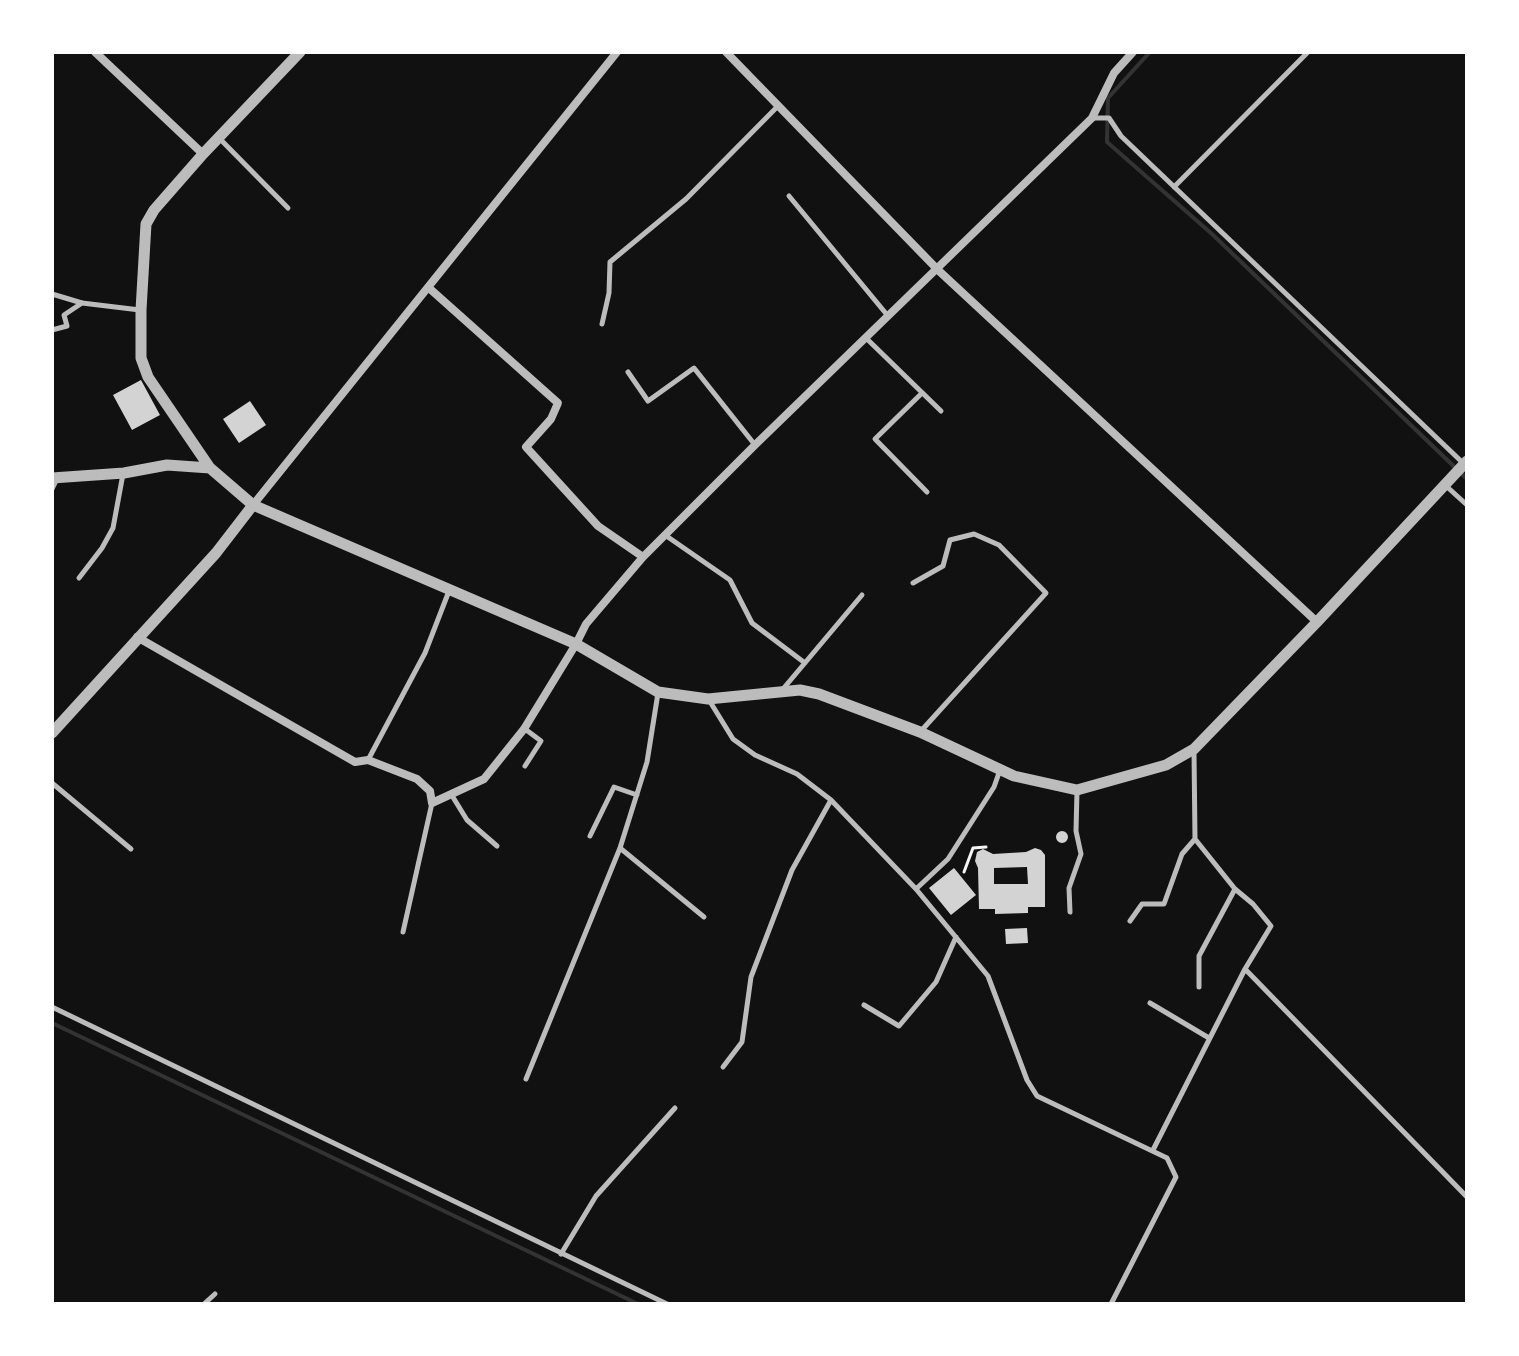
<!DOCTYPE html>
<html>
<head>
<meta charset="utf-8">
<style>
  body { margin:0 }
  #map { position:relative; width:1519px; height:1356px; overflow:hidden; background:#111; font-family:"Golos Text",sans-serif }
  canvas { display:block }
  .frame { position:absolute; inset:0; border:54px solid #fff; pointer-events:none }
</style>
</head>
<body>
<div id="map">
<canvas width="1519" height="1356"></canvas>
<div class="frame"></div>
</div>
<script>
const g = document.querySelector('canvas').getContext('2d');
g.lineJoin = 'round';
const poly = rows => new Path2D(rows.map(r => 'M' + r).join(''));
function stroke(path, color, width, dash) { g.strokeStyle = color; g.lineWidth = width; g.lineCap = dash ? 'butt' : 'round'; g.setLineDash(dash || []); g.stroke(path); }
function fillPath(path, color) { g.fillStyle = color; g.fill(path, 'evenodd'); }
const stream = poly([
  [1150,52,1108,98,1107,142,1212,234,1467,479],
  [52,1023,638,1304]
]);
const building = poly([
  [141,380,160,415,132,430,113,395],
  [250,401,266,425,239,443,223,419],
  '1056 837a6 6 0 1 1 12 0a6 6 0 1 1-12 0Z',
  [1035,848,1041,850,1045,855,1045,907,1028,907,1028,913,995,914,995,909,979,909,978,868,975,861,977,852,983,849,993,854,1026,852],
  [1027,867,1028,884,994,884,994,868],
  [954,868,976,895,951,915,929,888],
  [1027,928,1028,943,1006,944,1005,929]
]);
const path = poly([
  [964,872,973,848,986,847]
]);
const service = poly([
  [1092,118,1109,118,1121,136,1463,463],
  [220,139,288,208],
  [1174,187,1308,52],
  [789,196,888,316],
  [52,294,82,303,140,310],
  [602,324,609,293,610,262,686,199,778,106],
  [52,330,67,326,64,315,82,303],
  [866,338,941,411],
  [628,372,648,401,694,368,755,445],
  [922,393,875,439,927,492],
  [1445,485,1467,505],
  [52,489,57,479],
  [665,535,730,580,752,623,805,663],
  [79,578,102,548,113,528,123,474],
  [913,583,943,566,950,540,974,534,999,545,1046,593,921,731],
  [783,689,862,595],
  [709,700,733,739,755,755,797,774,831,800,916,889,948,859,994,787,1000,770],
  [1194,752,1195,839,1235,889,1253,904,1271,926,1245,969,1467,1197],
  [368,760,425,653,449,591],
  [525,766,541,741,525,729],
  [52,783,131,849],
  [451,794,467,820,497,846],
  [590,836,614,787,637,795],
  [620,848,704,917],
  [916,889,988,976,1027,1080,1037,1096,1167,1158,1176,1177,1111,1304],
  [1070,912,1069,888,1081,854,1076,831,1077,791],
  [1130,921,1142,904,1164,904,1182,854,1195,839],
  [403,932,432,803],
  [1199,987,1199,956,1235,889],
  [1150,1003,1209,1038],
  [864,1005,899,1026,936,982,956,937],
  [52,1007,667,1304],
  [723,1067,742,1042,751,977,792,870,831,800],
  [526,1079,620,848,647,762,658,693],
  [1153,1150,1245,969],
  [561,1254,596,1196,675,1108],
  [204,1304,215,1294]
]);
const minor = poly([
  [95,52,203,154],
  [726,52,938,270,1317,622],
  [429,288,558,403,551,419,526,447,598,526,643,557],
  [253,505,617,52],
  [137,637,355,762,368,760,417,779,430,791,432,803,484,779,524,729,576,644,586,624,643,557,755,445,1092,118,1114,73,1133,52]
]);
const tertiary = poly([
  [300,52,203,154,154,210,146,224,141,310,141,358,148,377,210,468,253,505,576,644,658,692,708,699,800,690,819,694,920,732,1014,776,1077,790,1166,765,1194,749,1317,622,1467,461],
  [52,478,124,473,167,465,210,468],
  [52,733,216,553,253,505]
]);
stroke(stream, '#333', 4);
fillPath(building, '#d3d3d3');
stroke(path, '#f5f5f5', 3);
stroke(service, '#bcbcbc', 5);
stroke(minor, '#bcbcbc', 8);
stroke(tertiary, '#bcbcbc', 11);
</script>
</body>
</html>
